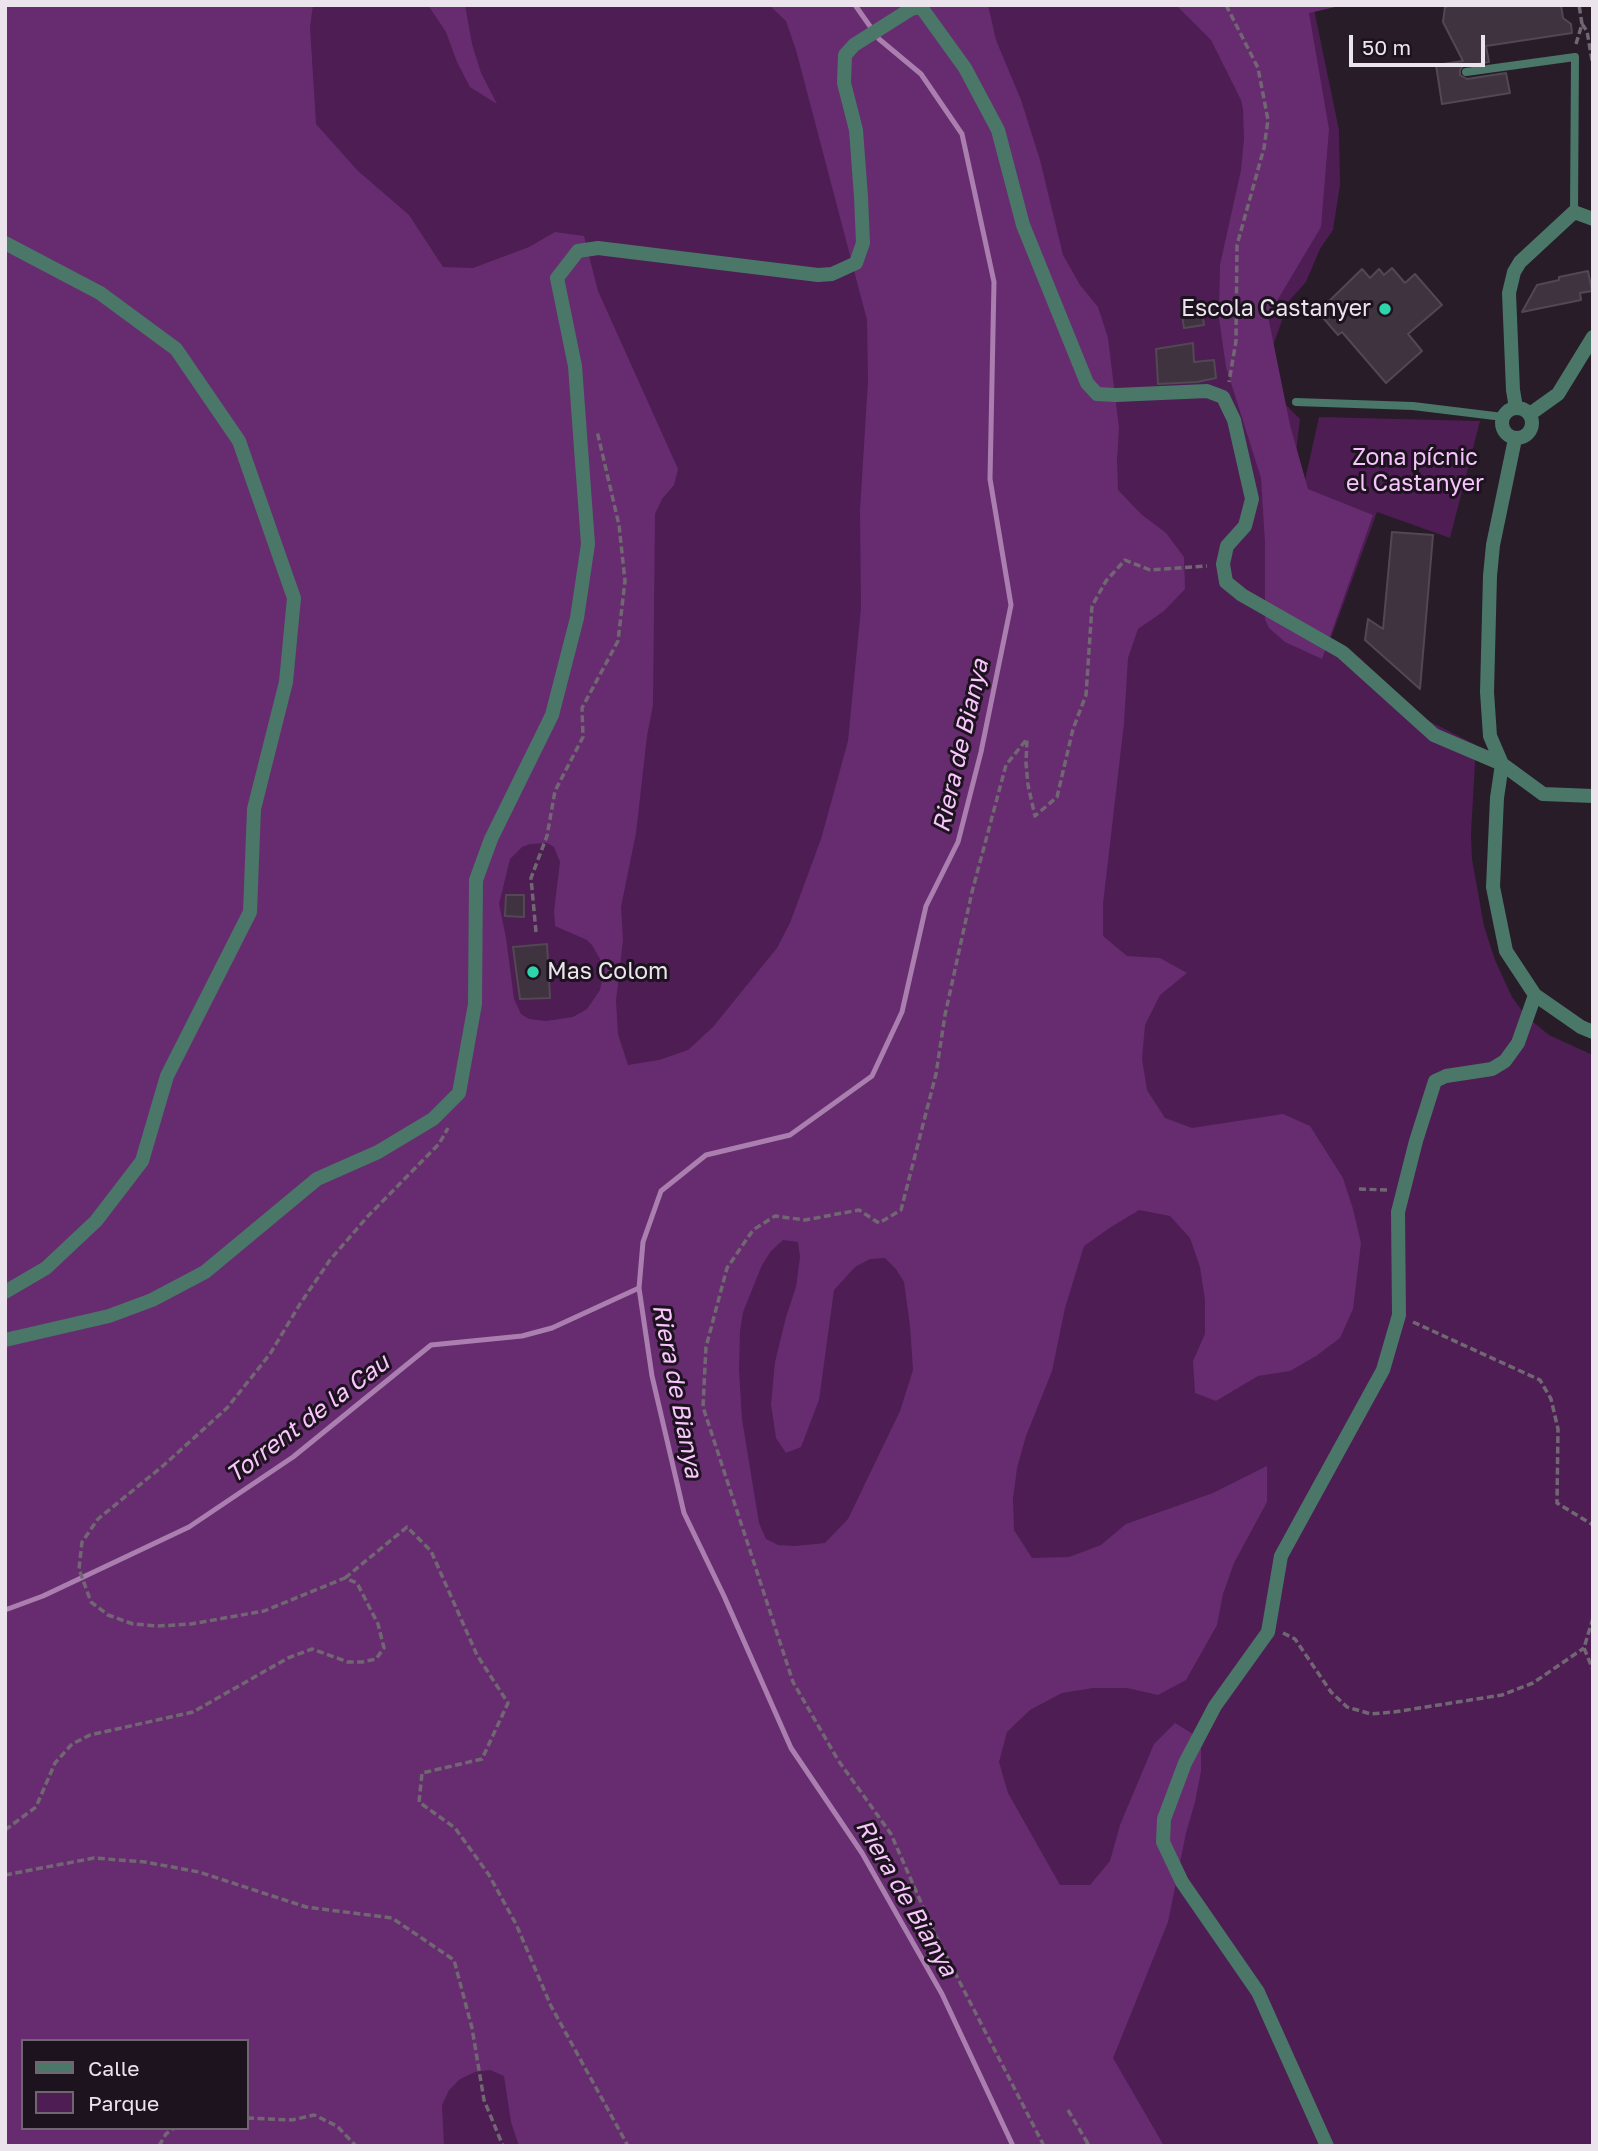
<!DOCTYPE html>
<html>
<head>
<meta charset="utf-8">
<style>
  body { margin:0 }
  #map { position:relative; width:1598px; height:2151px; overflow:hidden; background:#271c28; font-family:"Golos Text",sans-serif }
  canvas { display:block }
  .frame { position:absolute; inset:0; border:7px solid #ebe4ec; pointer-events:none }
  .legend { position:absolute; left:21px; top:2039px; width:228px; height:91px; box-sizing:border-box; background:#1d131e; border:2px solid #6f6770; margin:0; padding:9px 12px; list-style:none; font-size:21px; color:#ebe4ec }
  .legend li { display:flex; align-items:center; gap:14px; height:35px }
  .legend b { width:35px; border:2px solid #6f6770 }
  .scale { position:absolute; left:1349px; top:35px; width:136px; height:32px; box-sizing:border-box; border:4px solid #ebe4ec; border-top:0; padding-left:9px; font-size:21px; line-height:24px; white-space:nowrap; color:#ebe4ec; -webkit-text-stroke:5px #1d131e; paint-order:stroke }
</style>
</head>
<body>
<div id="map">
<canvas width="1598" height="2151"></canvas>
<div class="frame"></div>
<ul class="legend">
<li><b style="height:9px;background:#4a7768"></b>Calle</li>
<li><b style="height:19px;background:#4d1d53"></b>Parque</li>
</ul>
<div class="scale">50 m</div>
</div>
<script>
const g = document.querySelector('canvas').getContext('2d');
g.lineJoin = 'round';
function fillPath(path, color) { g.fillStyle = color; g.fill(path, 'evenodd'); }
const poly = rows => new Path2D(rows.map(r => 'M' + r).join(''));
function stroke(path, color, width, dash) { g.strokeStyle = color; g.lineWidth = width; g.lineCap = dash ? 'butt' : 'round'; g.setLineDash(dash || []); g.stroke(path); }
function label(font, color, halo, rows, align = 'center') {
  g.font = font + ' "Golos Text",sans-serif'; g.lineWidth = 6; g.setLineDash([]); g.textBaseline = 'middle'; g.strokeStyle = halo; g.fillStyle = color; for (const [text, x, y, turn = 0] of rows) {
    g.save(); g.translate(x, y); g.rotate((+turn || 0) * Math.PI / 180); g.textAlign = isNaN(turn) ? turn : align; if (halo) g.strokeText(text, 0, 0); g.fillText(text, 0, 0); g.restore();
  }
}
const green = poly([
  [5,5,1337,5,1314,9,1339,130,1340,185,1333,230,1320,249,1306,282,1289,301,1274,343,1274,393,1300,419,1279,597,1319,417,1480,421,1450,538,1377,512,1331,638,1349,648,1427,720,1476,745,1471,834,1472,859,1484,926,1495,960,1512,997,1526,1016,1549,1035,1593,1055,1593,2146,5,2146],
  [23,2041,247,2041,247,2128,23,2128]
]);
const forest = poly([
  [5,5,313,5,310,27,316,124,357,170,409,215,443,267,473,268,529,247,555,232,584,236,598,291,678,469,674,485,662,499,655,514,653,705,647,736,636,833,621,907,623,940,616,1001,618,1034,628,1065,659,1060,688,1050,713,1027,777,948,790,923,821,839,848,741,861,608,860,510,868,381,867,320,796,50,786,21,769,5,988,5,996,40,1021,100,1040,160,1063,255,1080,285,1098,307,1108,338,1119,428,1117,460,1118,490,1141,514,1166,533,1184,557,1185,589,1164,611,1138,629,1128,658,1124,723,1103,904,1103,936,1127,956,1160,958,1187,973,1160,995,1145,1025,1142,1059,1147,1090,1165,1118,1192,1128,1283,1114,1310,1126,1343,1178,1353,1209,1361,1243,1353,1309,1340,1338,1316,1356,1290,1371,1258,1376,1216,1401,1195,1393,1193,1361,1205,1334,1205,1300,1200,1267,1190,1238,1170,1216,1139,1210,1111,1227,1084,1246,1065,1308,1052,1371,1026,1436,1017,1468,1013,1499,1014,1530,1032,1558,1069,1557,1101,1545,1126,1524,1213,1493,1267,1466,1267,1502,1234,1563,1223,1594,1217,1625,1186,1680,1158,1695,1127,1688,1093,1688,1062,1693,1030,1710,1007,1732,999,1762,1008,1793,1060,1885,1090,1885,1110,1861,1120,1825,1154,1744,1175,1723,1201,1739,1201,1771,1195,1802,1186,1833,1168,1922,1113,2058,1164,2146,519,2146,511,2122,504,2076,490,2070,475,2072,460,2079,449,2090,442,2105,444,2146,5,2146],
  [547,843,554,847,560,862,554,911,555,926,587,940,592,945,600,959,603,975,600,990,587,1009,573,1017,546,1021,529,1019,521,1014,514,999,506,938,499,904,510,859,522,847,530,844],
  [783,1240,798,1242,800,1257,796,1287,786,1317,775,1362,771,1404,776,1438,786,1453,801,1447,819,1400,834,1290,855,1267,870,1259,885,1258,896,1269,904,1282,910,1326,913,1370,900,1411,848,1519,825,1543,795,1546,778,1545,766,1539,759,1523,742,1419,739,1370,740,1331,743,1312,762,1265,771,1251],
  [23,2041,247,2041,247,2128,23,2128],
  [428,5,465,5,472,44,481,73,497,104,470,87,457,62,446,32],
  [1176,5,1344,5,1309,13,1329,129,1321,227,1268,316,1290,425,1308,489,1373,515,1322,659,1285,642,1269,628,1265,619,1265,543,1261,478,1226,367,1219,318,1220,265,1241,170,1244,139,1243,109,1241,100,1211,40]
]);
const stream = poly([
  [855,5,879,39,921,74,962,134,994,282,990,479,1011,605,981,752,958,842,926,906,902,1012,872,1076,790,1135,706,1155,661,1191,643,1242,639,1288,652,1376,684,1513,724,1596,791,1748,862,1853,942,1994,1013,2146],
  [5,1610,43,1596,189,1527,293,1457,431,1345,522,1336,552,1328,639,1288]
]);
const building = poly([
  [1453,5,1561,5,1563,18,1571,24,1572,33,1486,46,1489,62,1463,66,1460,70,1460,75,1467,79,1506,73,1510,93,1442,104,1436,65,1463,61,1443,22,1445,7,1453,5],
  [1392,268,1405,283,1415,274,1442,305,1408,334,1422,351,1386,383,1342,332,1338,335,1318,312,1362,269,1370,278,1379,269,1384,275,1392,268],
  [1588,271,1592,291,1580,293,1581,300,1522,312,1537,285,1559,280,1559,277,1588,271],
  [1201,304,1204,325,1184,328,1181,308,1201,304],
  [1193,343,1194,362,1214,360,1216,378,1197,382,1158,384,1156,349,1193,343],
  [1392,532,1433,535,1420,689,1365,640,1368,619,1383,629,1392,532],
  [506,895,524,895,524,917,505,916,506,895],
  [547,944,550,998,520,999,513,947,547,944]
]);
const path = poly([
  [1226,5,1258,68,1268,120,1264,148,1237,245,1236,341,1229,382],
  [1277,5,1278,5],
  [1582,24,1587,31,1593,66],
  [1576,44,1582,24,1579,5],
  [536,932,531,878,547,836,555,791,583,737,582,708,618,641,625,581,619,525,597,431],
  [1359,1189,1387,1190],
  [1413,1322,1540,1380,1551,1399,1558,1429,1557,1503,1593,1525],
  [345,1578,407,1527,431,1551,477,1655,508,1703,482,1759,422,1773,419,1802,455,1828,489,1875,516,1924,551,2006,628,2146],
  [1593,1618,1584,1648,1593,1670],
  [1283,1633,1295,1639,1331,1692,1347,1707,1371,1714,1394,1712,1502,1695,1533,1683,1584,1648],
  [5,1830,36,1807,55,1763,72,1744,90,1735,193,1712,288,1658,312,1649,348,1662,362,1662,376,1659,384,1648,378,1624,357,1583,345,1578,264,1611,191,1624,158,1626,133,1624,108,1615,91,1602,79,1569,82,1542,98,1519,164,1465,227,1408,270,1354,300,1304,330,1260,368,1216,439,1144,448,1128],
  [5,1875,94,1858,145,1862,199,1872,306,1907,392,1918,454,1960,472,2028,484,2100,503,2146],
  [1068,2110,1087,2142],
  [247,2118,292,2120,314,2115,337,2126,356,2146],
  [159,2146,166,2134,174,2128],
  [1044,2146,934,1932,891,1834,838,1760,793,1682,703,1407,706,1347,727,1268,753,1230,775,1216,805,1220,859,1210,879,1223,901,1210,936,1074,945,1015,972,892,1006,765,1027,739,1026,763,1028,785,1035,816,1057,797,1073,729,1086,695,1092,606,1106,581,1125,560,1150,570,1207,566],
  [1087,2146,1087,2142,1089,2146]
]);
const lane = poly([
  [1466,72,1575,57,1574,212],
  [1296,402,1413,406,1503,417]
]);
const street = poly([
  [5,243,100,293,176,349,239,441,294,598,286,682,254,809,250,912,167,1076,142,1161,96,1221,46,1268,5,1292],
  '1502 423a15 15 0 1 1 30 0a15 15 0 1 1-30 0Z',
  [1516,408,1513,390,1509,293,1514,272,1520,262,1574,212,1593,219],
  [1530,414,1558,394,1593,337],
  [1502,764,1490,736,1487,692,1490,576,1493,545,1515,439],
  [1502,764,1497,798,1493,887,1506,951,1535,995,1581,1027,1593,1032],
  [5,1340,109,1316,152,1300,205,1272,317,1179,378,1152,433,1119,459,1093,475,1004,476,880,491,839,552,715,577,618,588,544,575,366,557,278,578,251,598,248,818,275,832,274,856,263,863,243,861,197,856,130,844,83,845,55,854,45,911,9,921,7,965,68,998,130,1023,225,1087,383,1097,394,1116,395,1207,391,1223,397,1234,420,1252,499,1245,526,1227,546,1223,564,1226,582,1242,595,1342,652,1434,735,1502,764,1543,794,1593,796],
  [1327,2146,1258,1992,1182,1882,1163,1842,1164,1819,1185,1763,1215,1706,1268,1632,1281,1556,1383,1370,1399,1315,1398,1212,1416,1141,1435,1081,1446,1076,1492,1069,1505,1061,1518,1043,1535,995]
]);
const markers = [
  [1385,309,7,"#2ed4ab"],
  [533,972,7,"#2ed4ab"]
];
const poiNames = [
  ["Escola Castanyer",1371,309],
  ["Mas Colom",547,972,"left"]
];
const parkNames = [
  ["Zona pícnic",1415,458],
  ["el Castanyer",1415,484]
];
const waterNames = [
  ["Riera de Bianya",961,746,-77],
  ["Riera de Bianya",677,1391,79],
  ["Torrent de la Cau",308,1419,-37],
  ["Riera de Bianya",906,1898,60]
];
fillPath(green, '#4d1d53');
fillPath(forest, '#672c6f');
stroke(stream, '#ab7eb0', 5);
fillPath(building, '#3f3340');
stroke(building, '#534754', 2);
stroke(path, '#716772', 3.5, [7, 3.5]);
stroke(lane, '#4a7768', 8);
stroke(street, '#4a7768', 14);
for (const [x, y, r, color] of markers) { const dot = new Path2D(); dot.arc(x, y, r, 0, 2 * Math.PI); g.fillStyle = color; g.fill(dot); stroke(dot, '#1d131e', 2.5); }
label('23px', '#ebe4ec', '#1d131e', poiNames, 'right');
label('23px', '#f7c5fd', '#1d131e', parkNames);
label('italic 24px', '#f9c6fe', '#1d131e', waterNames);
</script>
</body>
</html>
